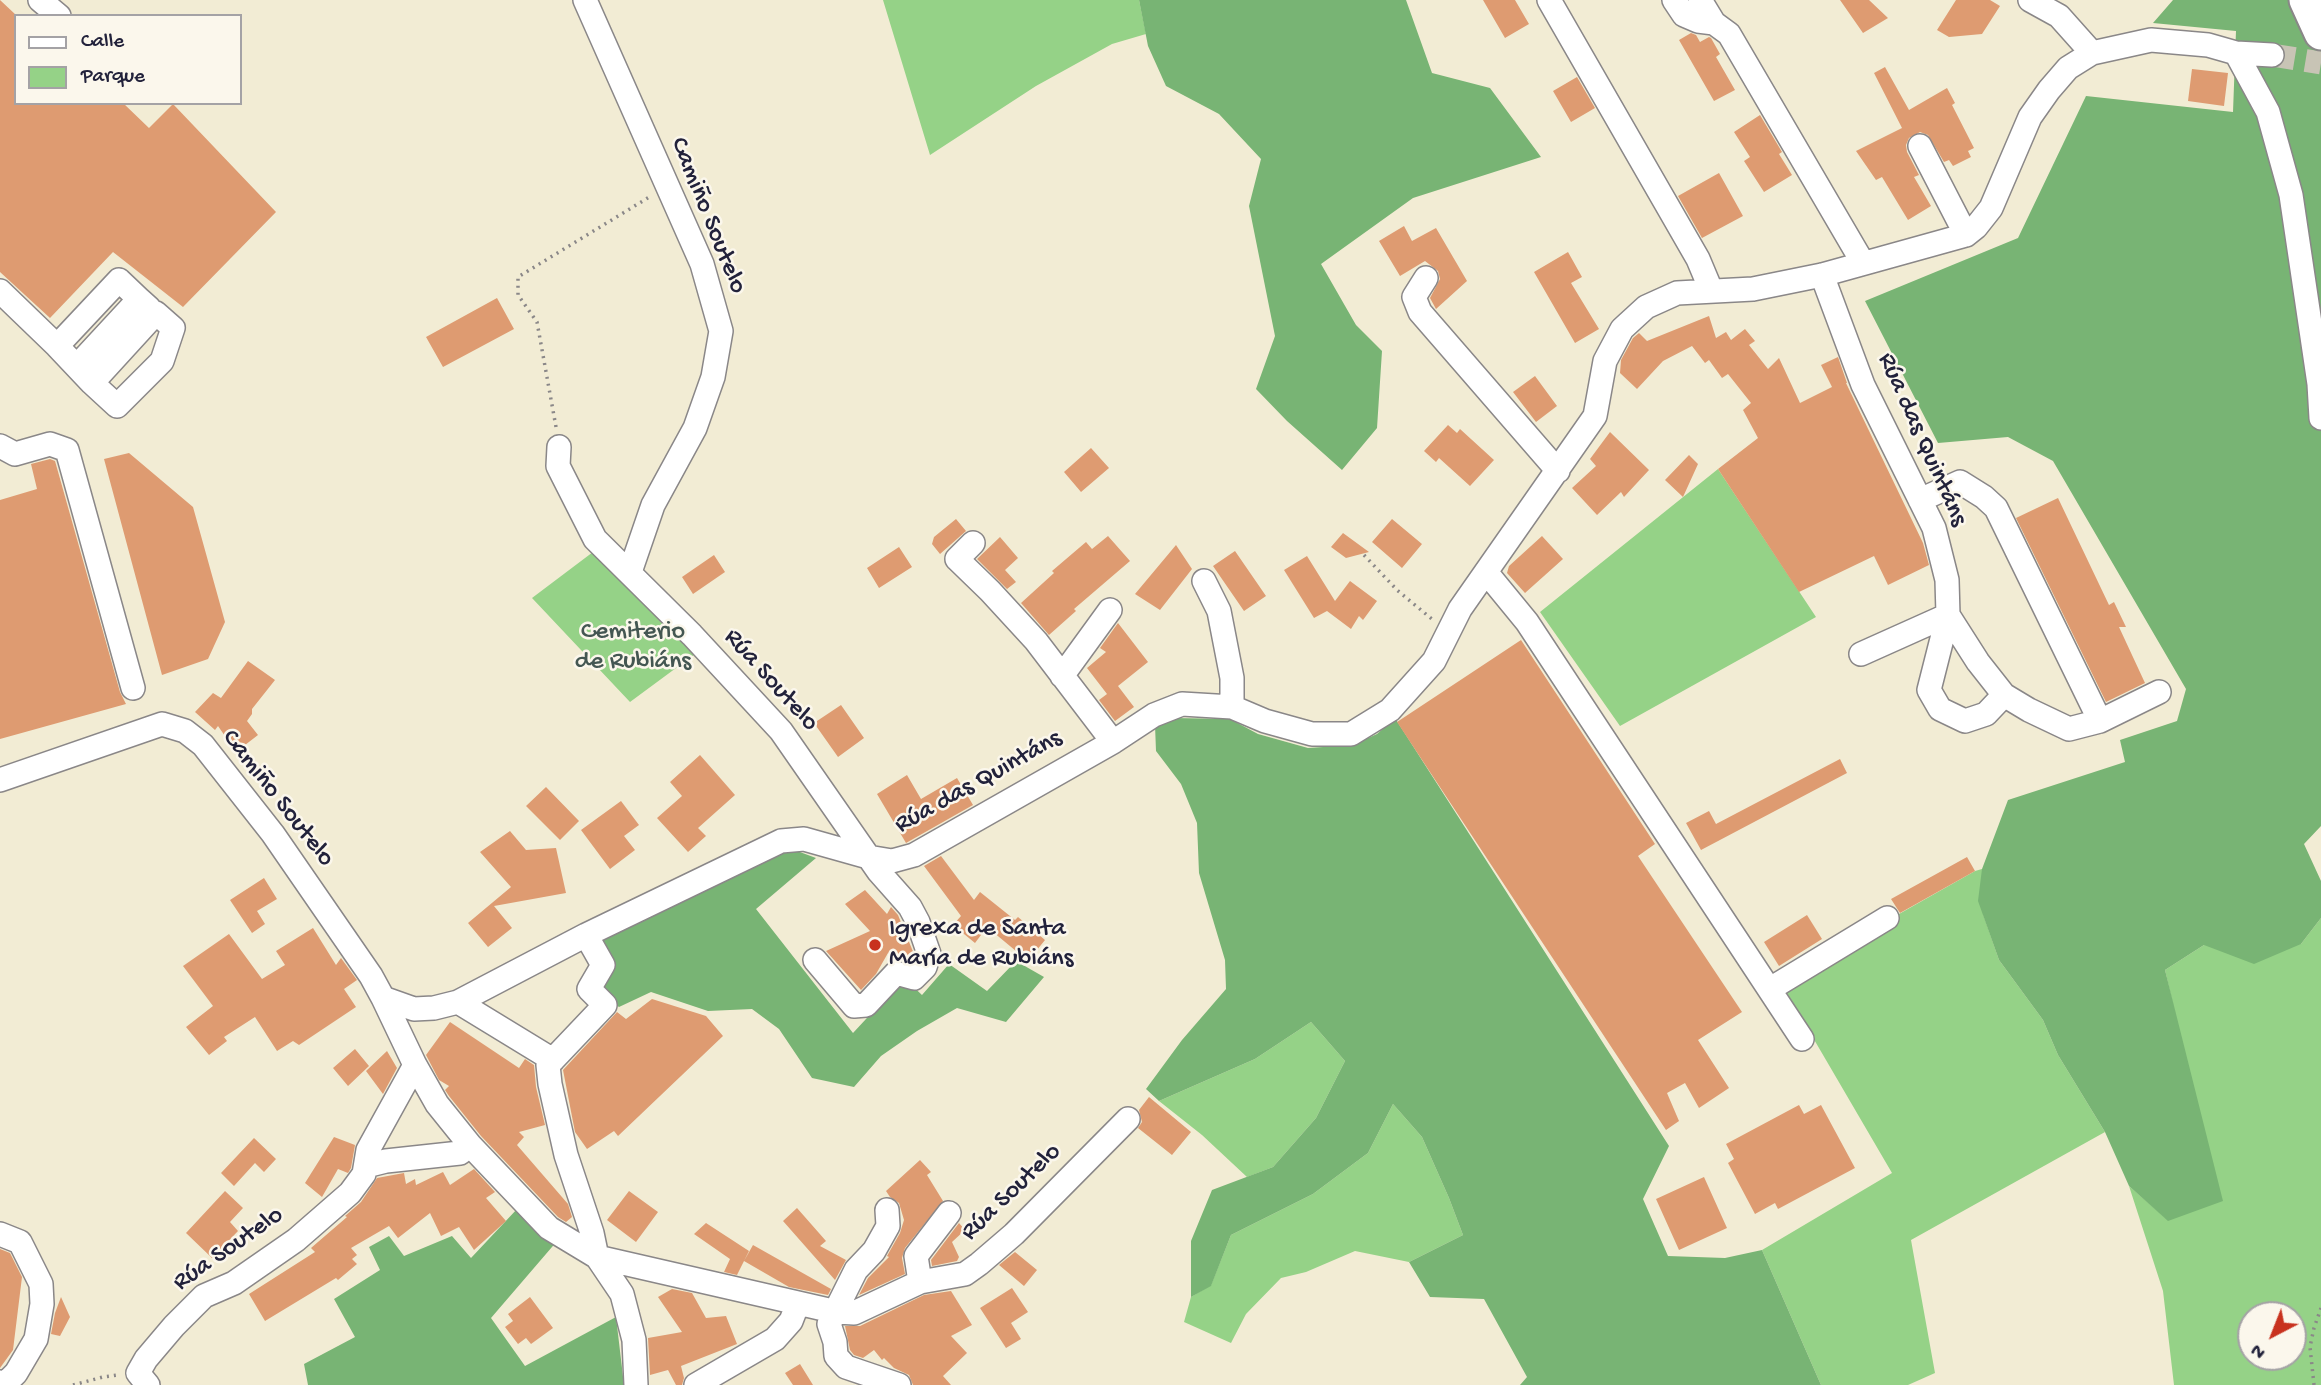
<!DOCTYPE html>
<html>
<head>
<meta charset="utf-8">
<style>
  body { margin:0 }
  #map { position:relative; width:2321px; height:1385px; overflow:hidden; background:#f2ecd4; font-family:"Gochi Hand",sans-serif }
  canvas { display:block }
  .legend { position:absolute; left:14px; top:14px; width:228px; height:91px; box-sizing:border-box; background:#fbf7ec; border:2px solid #a4a2a5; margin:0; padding:9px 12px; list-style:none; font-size:21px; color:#22223b }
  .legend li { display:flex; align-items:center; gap:14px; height:35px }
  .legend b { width:35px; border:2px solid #a4a2a5 }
  .north { position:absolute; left:2237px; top:1301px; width:70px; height:70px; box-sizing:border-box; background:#fbf7ec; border:2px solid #a4a2a5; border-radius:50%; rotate:222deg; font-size:19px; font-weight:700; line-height:28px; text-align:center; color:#22223b }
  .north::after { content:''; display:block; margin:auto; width:24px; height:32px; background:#c8321e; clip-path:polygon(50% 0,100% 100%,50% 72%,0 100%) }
</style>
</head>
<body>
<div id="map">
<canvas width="2321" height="1385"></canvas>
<ul class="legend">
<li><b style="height:9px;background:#fff"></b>Calle</li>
<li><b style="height:19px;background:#95d287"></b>Parque</li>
</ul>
<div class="north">N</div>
</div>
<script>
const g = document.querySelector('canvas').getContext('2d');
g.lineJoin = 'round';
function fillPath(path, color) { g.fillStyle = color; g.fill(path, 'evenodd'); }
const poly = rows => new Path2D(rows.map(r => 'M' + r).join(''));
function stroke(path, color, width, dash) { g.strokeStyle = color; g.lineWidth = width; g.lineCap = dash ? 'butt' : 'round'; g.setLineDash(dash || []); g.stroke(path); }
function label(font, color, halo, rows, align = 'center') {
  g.font = font + ' "Gochi Hand",sans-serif'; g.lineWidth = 5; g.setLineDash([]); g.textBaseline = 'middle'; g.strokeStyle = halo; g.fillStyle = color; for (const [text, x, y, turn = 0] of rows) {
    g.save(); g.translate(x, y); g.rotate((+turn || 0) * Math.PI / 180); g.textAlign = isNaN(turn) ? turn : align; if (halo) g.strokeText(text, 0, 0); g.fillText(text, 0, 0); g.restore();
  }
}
const green = poly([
  [883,0,1139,0,1146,34,1112,44,1036,86,930,155],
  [1718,469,1816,617,1620,726,1540,612],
  [593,552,695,654,630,702,532,598],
  [1982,869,1983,914,1999,960,2043,1020,2058,1055,2105,1132,1911,1240,1935,1373,1908,1385,1821,1385,1762,1250,1892,1173,1781,983,1887,918,1899,914,1975,871],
  [2321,918,2321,1385,2174,1385,2163,1291,2129,1186,2168,1220,2184,1052,2165,970,2204,945,2301,944],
  [2251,1315,2293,1315,2293,1357,2251,1357],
  [1311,1022,1345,1061,1316,1118,1273,1167,1247,1177,1202,1135,1159,1101,1255,1059],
  [1393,1104,1422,1137,1449,1198,1463,1235,1409,1262,1355,1251,1306,1272,1281,1278,1246,1314,1231,1343,1184,1322,1191,1297,1211,1285,1231,1235,1313,1194,1368,1153]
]);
const forest = poly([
  [1139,0,1406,0,1432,73,1490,88,1541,157,1413,198,1321,264,1356,325,1382,351,1377,428,1342,470,1287,421,1256,389,1275,336,1249,206,1261,159,1219,114,1166,86,1148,46],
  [2173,0,2321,0,2321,826,2304,844,2321,881,2321,918,2301,944,2254,964,2204,945,2165,970,2223,1201,2168,1221,2129,1186,2105,1132,2058,1055,2043,1020,1999,960,1978,901,1982,869,2008,800,2125,762,2120,740,2177,721,2186,689,2053,461,2008,437,1938,443,1865,301,2018,238,2086,96,2233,112,2236,31,2153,23],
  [1173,718,1230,719,1258,734,1308,748,1353,745,1377,734,1395,718,1669,1146,1643,1199,1668,1256,1725,1258,1762,1250,1821,1385,1520,1385,1527,1377,1484,1299,1430,1297,1409,1262,1463,1235,1449,1198,1422,1137,1393,1104,1368,1153,1313,1194,1231,1235,1211,1286,1191,1297,1191,1241,1212,1190,1273,1167,1316,1118,1345,1061,1311,1022,1255,1059,1159,1101,1146,1089,1182,1040,1226,989,1225,960,1199,873,1197,823,1181,784,1156,751,1155,725],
  [781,845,816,858,756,909,853,1033,904,978,922,995,949,964,987,991,1016,961,1044,977,1006,1022,957,1008,917,1031,881,1056,854,1087,812,1078,779,1029,752,1009,708,1011,651,992,619,1007,596,989,596,941],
  [518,1208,558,1240,491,1318,525,1366,616,1317,624,1385,308,1385,304,1364,355,1337,334,1299,380,1270,369,1247,389,1236,404,1256,452,1236,471,1258]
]);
const building = poly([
  [0,0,16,15,16,103,123,103,149,128,173,104,276,212,183,307,113,252,50,318,0,272],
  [1483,0,1515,0,1529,24,1505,38],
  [1840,0,1869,0,1888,18,1863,33],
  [1956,0,1990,0,2000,6,1982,34,1949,37,1937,30],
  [1691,33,1696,35,1700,42,1709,37,1711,38,1720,54,1716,57,1735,90,1714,101,1679,40],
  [1885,67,1909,110,1947,88,1955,103,1952,105,1974,148,1968,151,1971,157,1953,166,1949,160,1944,162,1928,135,1920,132,1909,138,1906,145,1907,152,1919,175,1914,177,1931,206,1908,220,1882,177,1876,180,1856,151,1902,128,1874,73],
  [2192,69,2228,73,2224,106,2188,101],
  [1577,77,1595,108,1571,122,1553,91],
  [1760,115,1782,152,1779,154,1792,175,1764,192,1744,161,1750,157,1734,132],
  [1719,173,1743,216,1702,238,1678,196],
  [1404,226,1412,241,1436,228,1467,281,1436,309,1430,298,1440,279,1438,271,1425,261,1400,276,1379,241],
  [1568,252,1582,277,1571,283,1599,329,1575,343,1534,272],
  [497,298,514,329,443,367,426,337],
  [1709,316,1716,338,1726,332,1731,340,1745,329,1755,341,1749,345,1768,369,1779,358,1800,403,1832,387,1821,365,1838,357,1847,383,1846,383,1923,543,1929,565,1888,585,1874,556,1799,592,1718,469,1758,438,1743,410,1751,403,1728,374,1722,378,1709,360,1705,363,1692,346,1663,361,1637,389,1620,373,1621,360,1633,338,1639,333,1647,341],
  [1535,376,1557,406,1536,422,1513,392],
  [1448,425,1457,433,1460,429,1494,460,1470,486,1439,458,1436,462,1424,451],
  [1610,432,1649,470,1624,497,1621,492,1597,515,1572,488,1596,466,1590,459],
  [1091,448,1109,468,1081,492,1064,472],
  [129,453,193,507,225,622,208,659,162,675,104,459],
  [1689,455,1698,464,1683,497,1665,480],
  [50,459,55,461,120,692,126,704,0,739,0,500,37,489,31,464],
  [2058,498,2109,605,2114,602,2126,627,2119,627,2145,683,2106,702,2016,518],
  [956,519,966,531,940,554,932,544,934,537],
  [1392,519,1422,544,1402,568,1372,542],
  [1343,533,1369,552,1346,558,1331,547],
  [1108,536,1130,561,1074,609,1076,611,1049,635,1021,603,1054,573,1052,571,1086,542,1092,549],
  [1542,536,1563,559,1525,593,1507,573,1509,566],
  [1000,537,1018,558,1005,570,1016,582,1007,589,977,559],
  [1176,545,1192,569,1160,610,1135,594],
  [899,547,912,567,879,588,867,568],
  [1235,551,1266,596,1244,611,1213,566],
  [714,555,725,572,693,594,682,577],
  [1307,556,1335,601,1350,581,1377,601,1363,620,1359,616,1351,629,1327,611,1314,618,1284,570],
  [1118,623,1148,662,1118,686,1134,707,1115,721,1099,700,1107,694,1087,668,1106,652,1100,648],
  [1521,640,1655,844,1638,856,1742,1012,1698,1040,1729,1088,1699,1108,1685,1083,1667,1093,1679,1121,1666,1130,1397,722],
  [248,661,275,680,252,709,252,714,247,721,258,735,236,752,218,726,215,730,195,712,213,693,221,698],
  [841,705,864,738,838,757,814,723],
  [700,755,735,795,698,828,706,836,688,852,657,818,682,796,670,782],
  [1840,759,1847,773,1701,850,1686,823,1709,811,1716,824],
  [907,775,921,799,957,778,973,805,906,843,877,794],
  [546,787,579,821,560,840,526,806],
  [621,801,639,825,624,836,635,850,610,869,581,830],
  [510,831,526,850,556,848,566,893,494,906,512,928,488,947,468,923,511,887,480,852],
  [941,856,974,900,980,892,1015,920,1018,917,1045,940,1028,961,987,927,975,943,953,925,961,916,924,866],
  [1967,857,1975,871,1900,913,1891,899],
  [264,878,277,899,257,911,265,924,252,933,230,900],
  [865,890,887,914,891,907,898,915,914,954,910,962,895,959,888,953,876,974,861,990,826,951,870,931,845,904],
  [1807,915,1822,939,1779,966,1764,942],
  [313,928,336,965,341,958,357,980,344,989,356,1007,299,1045,293,1041,277,1051,255,1017,224,1037,227,1041,209,1055,186,1027,213,1006,183,966,229,934,262,979,285,965,276,951],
  [652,999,706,1016,723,1036,618,1136,614,1131,587,1149,575,1132,563,1070,617,1012,626,1019],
  [450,1022,519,1068,525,1059,534,1065,536,1087,545,1125,519,1132,524,1137,517,1145,568,1204,572,1217,566,1222,558,1217,481,1136,449,1096,445,1090,449,1086,439,1080,426,1055],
  [355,1049,369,1066,348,1086,333,1068],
  [387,1051,397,1068,383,1094,366,1071],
  [1149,1097,1191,1132,1172,1155,1138,1128,1142,1122,1139,1110],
  [1799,1105,1804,1114,1821,1105,1855,1168,1778,1209,1775,1203,1755,1214,1728,1163,1734,1159,1726,1144],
  [334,1137,355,1145,351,1168,348,1173,338,1169,322,1197,305,1183],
  [254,1138,276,1159,264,1172,255,1163,234,1186,221,1173],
  [920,1160,931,1172,927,1175,943,1201,905,1248,902,1258,905,1274,859,1295,868,1278,889,1257,887,1256,900,1233,904,1220,899,1203,890,1197,886,1191],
  [474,1169,495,1192,486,1198,506,1221,474,1250,459,1227,441,1236,430,1213,398,1238,389,1226,351,1248,357,1255,352,1259,357,1264,338,1280,336,1278,265,1321,249,1294,315,1252,311,1248,347,1217,345,1216,361,1202,377,1178,404,1173,406,1184,415,1179,416,1185,443,1172,450,1185],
  [1704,1177,1727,1228,1679,1250,1656,1199],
  [225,1191,243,1208,230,1222,238,1231,212,1258,186,1233],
  [629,1191,658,1212,636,1242,607,1220],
  [797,1208,826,1241,820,1246,846,1260,835,1280,783,1221],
  [706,1223,749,1251,737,1275,724,1272,730,1259,694,1234],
  [959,1223,965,1230,952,1242,959,1257,957,1261,932,1266,931,1260],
  [753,1245,831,1289,828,1295,789,1287,744,1261],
  [0,1249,10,1253,22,1277,13,1350,0,1368],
  [1015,1252,1037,1270,1024,1286,999,1265],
  [1012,1288,1028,1312,1011,1323,1021,1339,1006,1348,980,1308],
  [672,1289,692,1293,706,1318,726,1316,737,1344,681,1366,684,1378,682,1385,676,1385,668,1370,650,1375,648,1338,682,1332,658,1297],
  [951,1291,972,1325,951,1336,967,1353,943,1376,951,1385,913,1385,909,1375,894,1368,884,1358,882,1360,874,1350,863,1358,854,1355,850,1350,845,1326,860,1326,924,1295],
  [61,1297,70,1317,60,1336,51,1334,55,1313],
  [530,1297,553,1328,531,1344,526,1338,518,1344,505,1327,513,1321,508,1314],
  [800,1364,813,1385,793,1385,785,1373]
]);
const minorTunnel = poly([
  [2272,55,2321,63]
]);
const path = poly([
  [556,427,537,322,518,295,518,277,651,196],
  [1364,555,1397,590,1433,620],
  [73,1385,103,1377,118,1375],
  [2314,1385,2310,1347,2314,1328,2321,1308]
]);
const minor = poly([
  [40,0,59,16],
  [585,0,702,264,721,331,713,377,695,428,653,505,630,572],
  [1549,0,1698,259,1711,290],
  [1674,0,1684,15,1698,21,1714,23],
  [1700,0,1714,23,1729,34,1863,263],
  [2030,0,2059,16,2092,53],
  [2236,53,2268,112,2291,195,2319,384,2321,418],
  [1920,146,1966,235],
  [1822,275,1863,385,1934,528,1947,580,1948,615,1978,662,2004,695,2029,710,2069,729,2100,721,2159,692],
  [1426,278,1414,297,1420,312,1558,471],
  [0,291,57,346,119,280,139,299],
  [57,346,92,383,117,406,162,361,173,328,156,313,92,383],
  [77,366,139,299,149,308],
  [0,446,15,454,50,444,67,450,133,688],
  [559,447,558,466,595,539,692,635,781,731,879,872,910,907,918,922,929,954,925,967,914,978,896,973,866,1005,854,1006,815,960],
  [1920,500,1960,482,1984,497,1996,508,2100,721],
  [973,543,957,559,990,591,1036,641,1113,742],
  [1486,572,1527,622,1802,1039],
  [1204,581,1219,611,1232,678,1232,707],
  [1861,654,1948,615,1929,690,1940,709,1965,721,1986,714,2004,695],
  [1062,676,1110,610],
  [0,780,162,724,185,731,203,745,273,834,371,976,383,998],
  [586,935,603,965,589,989,605,1005,548,1065,550,1084,566,1155,592,1233,597,1257,837,1312,854,1313,920,1282,965,1274,979,1264,1014,1234,1128,1119],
  [1770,989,1887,918],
  [458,1002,553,1060],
  [366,1166,386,1161,460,1153,470,1145],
  [887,1210,888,1226,874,1251,856,1270,829,1324,835,1342,836,1356,846,1367,899,1385],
  [0,1234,20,1242,41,1284,42,1304,36,1339,16,1373,6,1383,0,1382],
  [920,1282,916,1256,949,1213],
  [148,1385,138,1373,146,1359,174,1326,204,1296,234,1283,296,1240,350,1193,364,1174,368,1150,415,1065],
  [636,1385,634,1340,622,1294,597,1257,549,1228,470,1145,437,1104,415,1065,383,998,414,1009,434,1008,458,1002,586,935,781,841,804,839,868,857,892,861,914,855,1113,742,1154,715,1182,704,1232,707,1265,721,1312,734,1351,734,1390,710,1434,661,1460,609,1595,416,1605,361,1622,329,1646,307,1677,293,1753,289,1822,275,1966,235,1976,227,1991,208,2030,117,2049,90,2068,68,2092,53,2151,40,2208,45,2236,53,2272,55],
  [696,1385,775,1339,791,1321,798,1303]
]);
const highway = poly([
  [2306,0,2321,33]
]);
const markers = [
  [875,945,7,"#c8321e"]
];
const streetNames = [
  ["Camiño Soutelo",707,216,68],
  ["Rúa das Quintáns",1921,440,66],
  ["Rúa Soutelo",770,681,48],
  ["Rúa das Quintáns",979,783,-29],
  ["Camiño Soutelo",277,799,52],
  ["Rúa Soutelo",1012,1193,-44],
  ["Rúa Soutelo",229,1250,-35]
];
const parkNames = [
  ["Cemiterio",633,633],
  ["de Rubiáns",633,663]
];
const poiNames = [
  ["Igrexa de Santa",889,930],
  ["María de Rubiáns",889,960]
];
fillPath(green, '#95d287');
fillPath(forest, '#78b474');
fillPath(building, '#de9b71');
stroke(minorTunnel, '#c8c4b5', 23, [23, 11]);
stroke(minor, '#8a8788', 26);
stroke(highway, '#8a8788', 37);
stroke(path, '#8a8788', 3.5, [2, 5]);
stroke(minor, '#fff', 23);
stroke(highway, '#fff', 33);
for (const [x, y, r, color] of markers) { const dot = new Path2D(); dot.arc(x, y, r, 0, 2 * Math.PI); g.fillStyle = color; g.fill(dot); stroke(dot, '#fbf7ec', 2.5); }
label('26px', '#22223b', '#fbf7ec', streetNames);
label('26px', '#445752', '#fbf7ec', parkNames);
label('26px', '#22223b', '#fbf7ec', poiNames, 'left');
</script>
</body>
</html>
